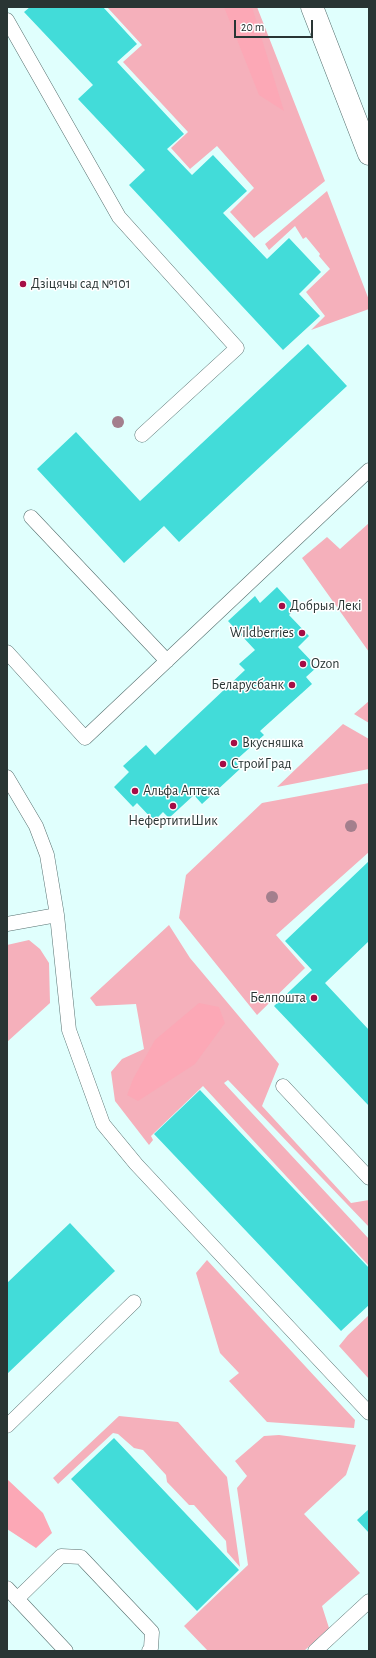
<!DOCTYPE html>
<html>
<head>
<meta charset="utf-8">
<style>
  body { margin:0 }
  #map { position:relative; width:376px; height:1658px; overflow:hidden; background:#e0fffd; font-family:"Alegreya Sans",sans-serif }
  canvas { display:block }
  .frame { position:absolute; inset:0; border:8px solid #293534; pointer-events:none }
  .scale { position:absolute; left:234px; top:20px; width:79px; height:18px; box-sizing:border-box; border:2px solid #293534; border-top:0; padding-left:5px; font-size:12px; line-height:14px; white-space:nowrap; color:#293534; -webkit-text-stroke:3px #fff; paint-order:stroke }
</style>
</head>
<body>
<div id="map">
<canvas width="376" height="1658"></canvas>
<div class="frame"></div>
<div class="scale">20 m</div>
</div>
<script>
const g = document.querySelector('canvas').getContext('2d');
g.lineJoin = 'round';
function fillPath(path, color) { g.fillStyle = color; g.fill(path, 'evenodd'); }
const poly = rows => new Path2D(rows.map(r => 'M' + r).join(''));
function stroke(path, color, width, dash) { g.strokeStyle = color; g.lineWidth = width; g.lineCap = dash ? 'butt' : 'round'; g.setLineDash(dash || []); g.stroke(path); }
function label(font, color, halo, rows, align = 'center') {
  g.font = font + ' "Alegreya Sans",sans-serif'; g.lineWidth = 3; g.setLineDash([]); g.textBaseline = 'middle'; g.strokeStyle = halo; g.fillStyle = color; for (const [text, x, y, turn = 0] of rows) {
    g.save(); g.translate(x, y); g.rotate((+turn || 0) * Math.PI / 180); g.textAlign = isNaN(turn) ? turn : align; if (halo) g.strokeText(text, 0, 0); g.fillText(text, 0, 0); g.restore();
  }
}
const green = poly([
  [107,7,257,7,325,181,254,238,230,212,254,188,217,146,190,169,171,148,188,132,123,62,142,45],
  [327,191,369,300,369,309,311,330,325,316,306,292,330,269,319,256,320,254,306,237,303,239,295,226,269,250,265,244],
  [369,523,369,652,302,558,327,537,340,549],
  [369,701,369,723,354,714],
  [343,724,369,739,369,769,277,787],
  [369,783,369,852,276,935,305,968,257,1015,179,918,186,875,262,803],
  [169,925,190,958,279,1064,262,1106,351,1203,369,1200,369,1227,228,1080,224,1083,369,1239,369,1266,203,1086,151,1136,153,1140,149,1145,115,1101,111,1072,122,1059,144,1049,136,1004,96,1006,90,998],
  [29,940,40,949,49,963,50,1003,7,1042,7,945],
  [207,1260,355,1420,354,1428,267,1422,229,1381,239,1373,220,1353,196,1273],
  [369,1315,369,1379,339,1346,348,1335],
  [119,1416,178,1422,227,1477,240,1567,227,1552,226,1541,194,1505,189,1505,167,1482,166,1475,143,1450,134,1448,118,1434,113,1433,58,1484,53,1478],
  [279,1435,356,1445,346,1475,304,1514,360,1573,322,1606,329,1628,304,1651,208,1651,184,1626,248,1565,237,1488,247,1476,235,1461,264,1436]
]);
const forest = poly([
  [224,7,252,7,284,111,259,95],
  [199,1003,219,1007,225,1023,195,1064,138,1101,127,1095,133,1079,155,1040],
  [7,1479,43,1513,52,1533,36,1548,7,1529]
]);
const building = poly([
  [30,7,103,7,137,44,117,62,184,134,167,149,192,175,213,155,247,191,223,213,267,259,289,238,321,272,299,294,320,316,283,350,129,185,145,170,78,99,93,85,24,12],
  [308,344,347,386,179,542,164,526,124,563,37,469,76,432,140,501],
  [277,587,296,608,289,615,309,636,298,647,317,667,306,677,312,684,260,731,264,735,235,761,241,768,202,804,194,795,169,818,163,812,154,821,137,803,133,807,114,787,129,772,123,766,146,745,155,755,245,670,239,664,255,650,228,621,255,596,260,603],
  [369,861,369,941,325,983,369,1030,369,1106,274,1006,312,970,285,941],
  [200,1090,369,1268,369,1305,341,1331,154,1134],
  [70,1223,115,1271,7,1374,7,1283],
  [114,1438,239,1570,197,1611,71,1479],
  [369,1509,369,1533,357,1520]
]);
const lane = poly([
  [7,20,119,217,237,348,142,435],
  [31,517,167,661],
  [7,652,85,738,369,470],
  [7,777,36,826,47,855,57,915,69,1030,103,1124,136,1164,369,1413],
  [7,924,57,915],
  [283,1086,369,1178],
  [7,1426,134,1302],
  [7,1588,66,1651],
  [17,1599,61,1556,81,1557,152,1632,151,1648,149,1651],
  [315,1651,369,1601]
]);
const street = poly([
  [312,7,369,154]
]);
const trees = [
  [118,422],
  [351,826],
  [272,897]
];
const markers = [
  [23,284,4,"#a50d45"],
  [282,606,4,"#a50d45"],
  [302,633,4,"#a50d45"],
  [303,664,4,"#a50d45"],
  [292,685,4,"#a50d45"],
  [234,743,4,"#a50d45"],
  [223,764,4,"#a50d45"],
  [135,791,4,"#a50d45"],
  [173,806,4,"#a50d45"],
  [314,998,4,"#a50d45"]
];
const poiNames = [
  ["Дзіцячы сад №101",31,284],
  ["Добрыя Лекі",290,606],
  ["Wildberries",294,633,"right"],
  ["Ozon",311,664],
  ["Беларусбанк",284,685,"right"],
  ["Вкусняшка",242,743],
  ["СтройГрад",231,764],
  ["Альфа Аптека",143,791],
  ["НефертитиШик",173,821,"center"],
  ["Белпошта",306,998,"right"]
];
fillPath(green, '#f5b0bb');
fillPath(forest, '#fca8b6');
fillPath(building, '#42dcd9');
stroke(lane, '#577170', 15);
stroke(street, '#577170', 23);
stroke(lane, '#fff', 14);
stroke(street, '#fff', 22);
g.fillStyle = '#a37f8d';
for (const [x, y] of trees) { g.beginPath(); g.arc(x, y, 6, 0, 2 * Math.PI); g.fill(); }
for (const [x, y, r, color] of markers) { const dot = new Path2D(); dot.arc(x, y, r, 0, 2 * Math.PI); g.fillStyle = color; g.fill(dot); stroke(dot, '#fff', 1.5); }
label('14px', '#293534', '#fff', poiNames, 'left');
</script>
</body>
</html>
